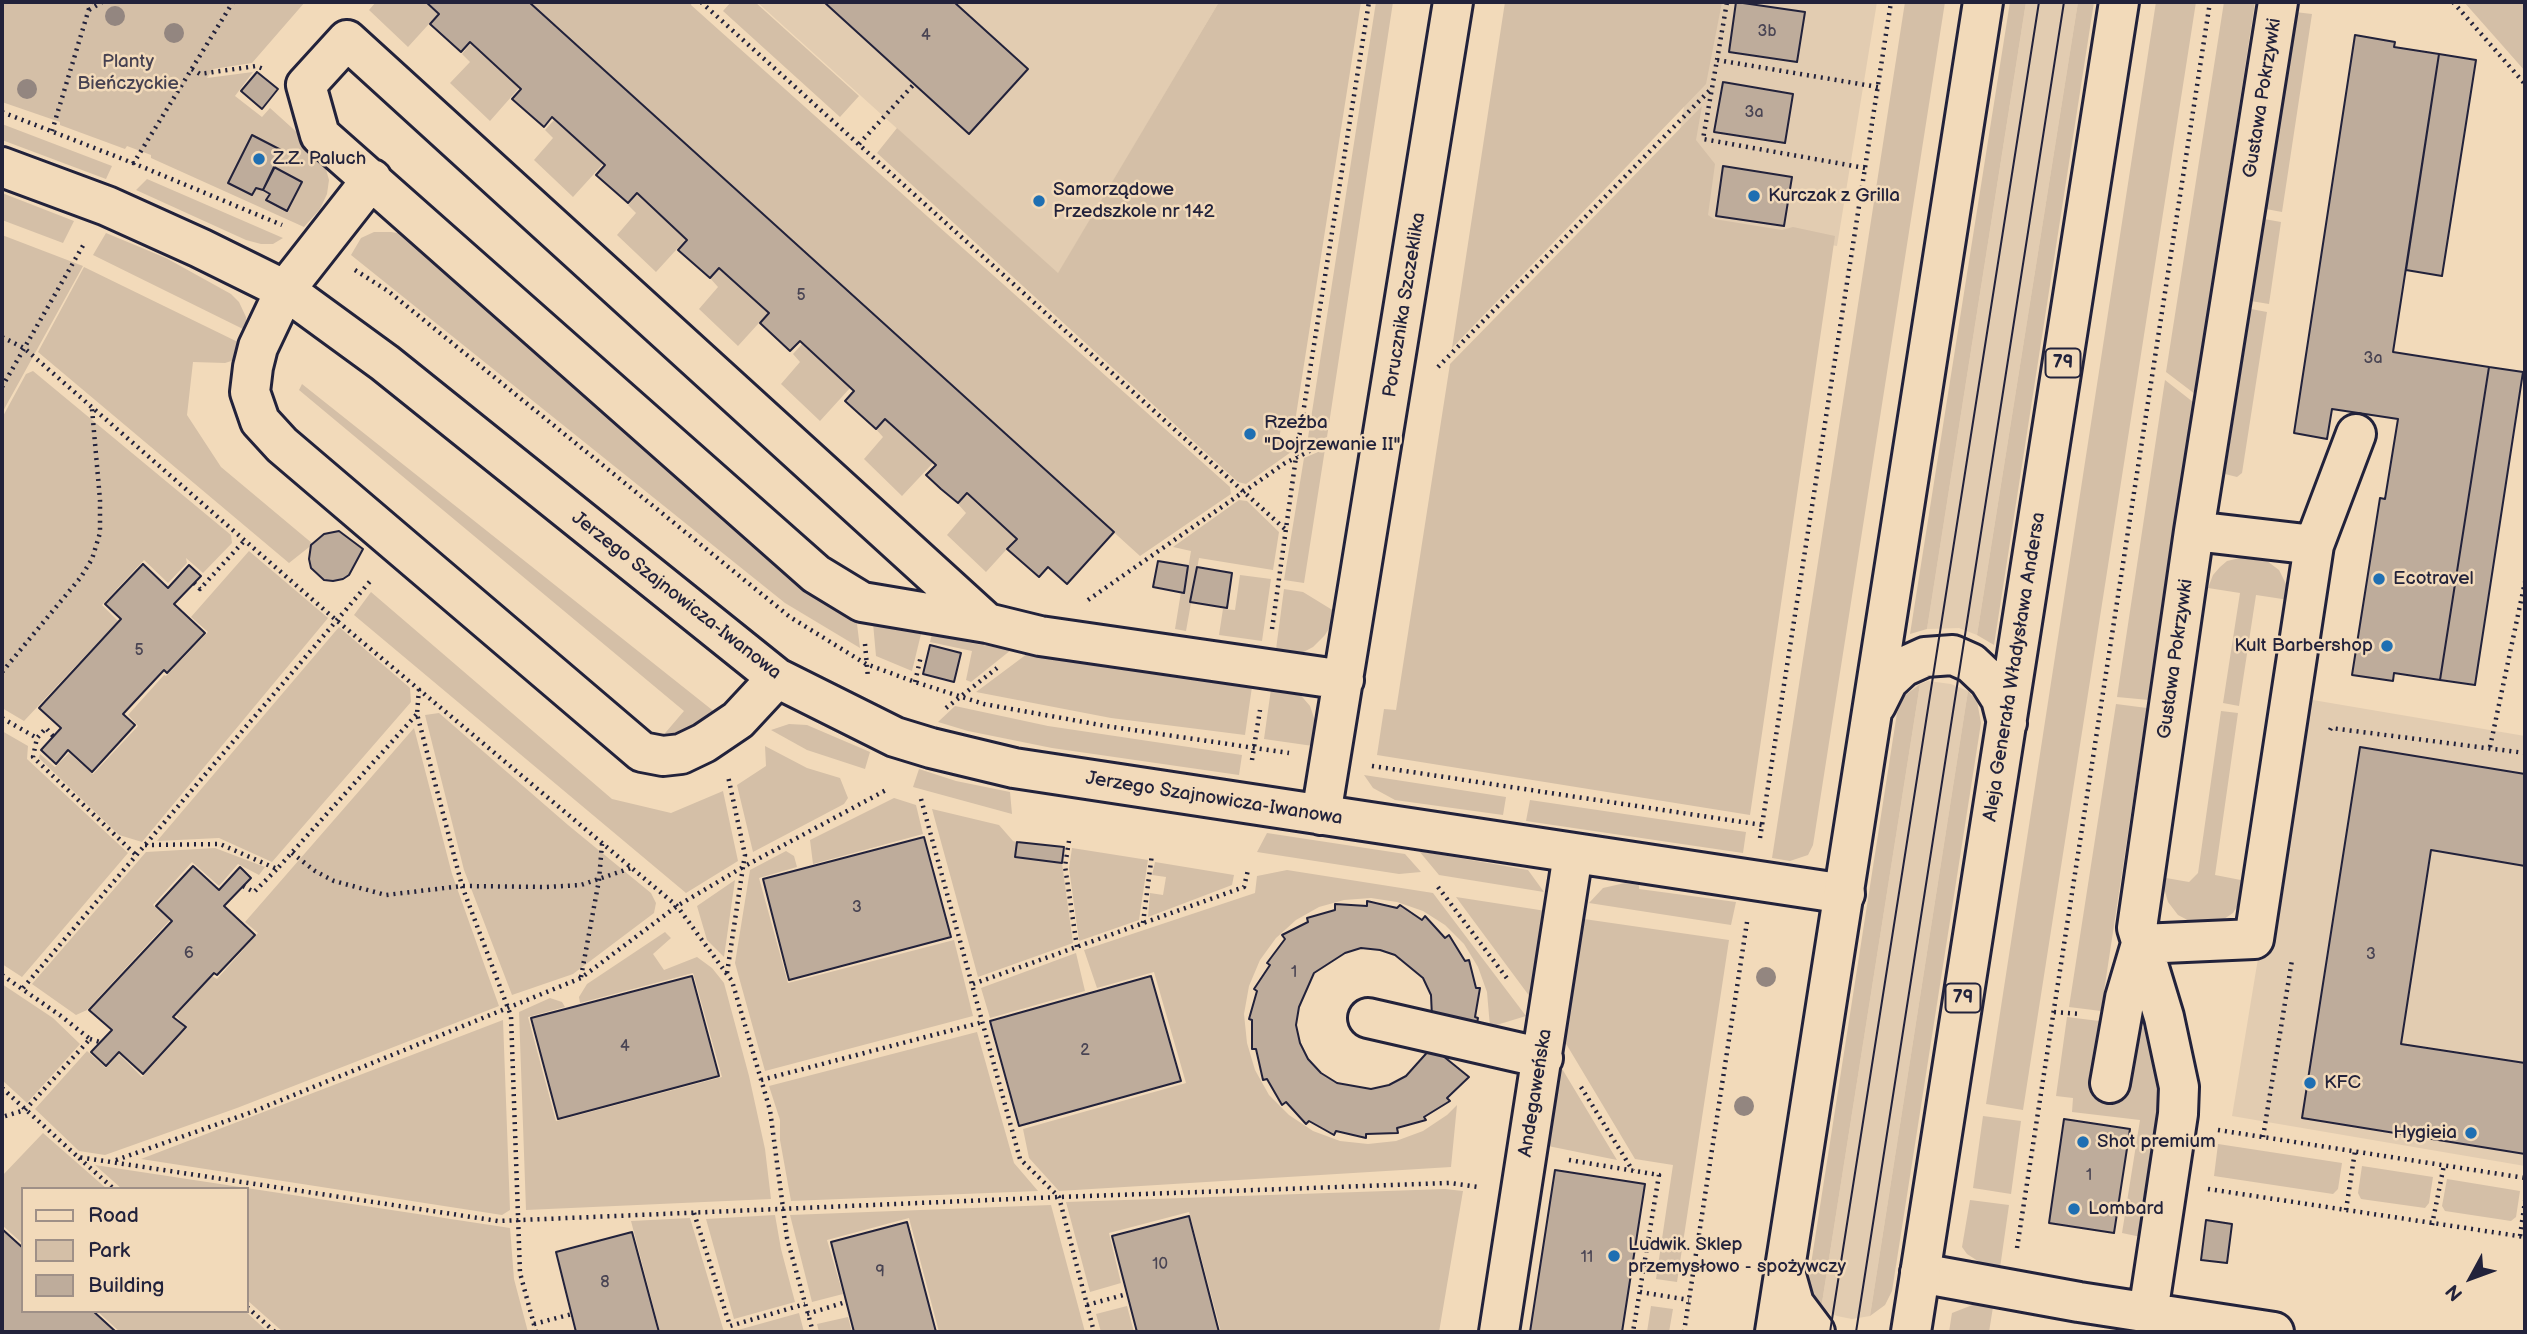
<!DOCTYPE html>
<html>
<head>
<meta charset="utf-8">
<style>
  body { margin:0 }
  #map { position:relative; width:2527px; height:1334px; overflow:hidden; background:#f2daba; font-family:"Balsamiq Sans",sans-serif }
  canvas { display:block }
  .frame { position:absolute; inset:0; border:4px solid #22223b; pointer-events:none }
  .legend { position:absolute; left:21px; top:1187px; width:228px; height:126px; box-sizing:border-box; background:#f2daba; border:2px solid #9f9087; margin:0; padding:9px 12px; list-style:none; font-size:21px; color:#22223b }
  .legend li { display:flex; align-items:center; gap:14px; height:35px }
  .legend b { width:35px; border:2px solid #9f9087 }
  .north { position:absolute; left:2436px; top:1243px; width:70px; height:70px; -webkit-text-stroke:5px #f2daba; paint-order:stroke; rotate:229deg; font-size:19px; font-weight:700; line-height:28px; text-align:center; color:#22223b }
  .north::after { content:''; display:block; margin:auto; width:24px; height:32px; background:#22223b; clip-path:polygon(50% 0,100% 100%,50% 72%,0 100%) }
</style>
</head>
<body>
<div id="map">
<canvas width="2527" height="1334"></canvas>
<div class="frame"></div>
<ul class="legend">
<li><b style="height:9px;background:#f2daba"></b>Road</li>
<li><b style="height:19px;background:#d4bfa7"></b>Park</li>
<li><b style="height:19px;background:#beac9b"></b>Building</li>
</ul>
<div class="north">N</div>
</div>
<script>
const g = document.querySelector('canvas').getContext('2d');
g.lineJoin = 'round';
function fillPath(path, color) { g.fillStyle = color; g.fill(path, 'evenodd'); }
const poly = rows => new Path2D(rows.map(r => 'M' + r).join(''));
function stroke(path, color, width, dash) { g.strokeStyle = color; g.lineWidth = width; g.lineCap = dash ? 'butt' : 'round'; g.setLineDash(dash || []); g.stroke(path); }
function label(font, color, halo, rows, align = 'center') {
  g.font = font + ' "Balsamiq Sans",sans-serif'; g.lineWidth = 5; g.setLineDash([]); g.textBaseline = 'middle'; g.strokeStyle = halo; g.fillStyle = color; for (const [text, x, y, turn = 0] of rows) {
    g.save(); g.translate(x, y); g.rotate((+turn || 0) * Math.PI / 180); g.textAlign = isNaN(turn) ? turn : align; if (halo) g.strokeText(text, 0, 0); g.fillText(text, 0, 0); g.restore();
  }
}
const built = poly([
  [757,2,1219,2,1058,274],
  [1701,2,1877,2,1837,246,1666,218],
  [2026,2,2078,2,1977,635,1959,628,1927,629],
  [1928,681,1951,684,1968,691,1870,1316,1852,1319,1837,1316,1821,1309,1920,684],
  [2301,698,2525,736,2525,1166,2232,1116]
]);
const green = poly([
  [2,2,305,2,252,63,213,69,207,78,253,72,235,96,262,117,270,108,311,145,324,162,329,180,327,194,320,209,304,227,151,158,151,155,127,146,125,149,60,125,60,122,2,102],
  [376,2,425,2,438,14,408,47,369,10],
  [529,2,692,2,691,5,1230,487,1231,494,1140,556],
  [731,2,755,2,859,96,840,117,723,11],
  [1219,2,1361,2,1294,428,1281,427,1279,440,1293,441,1291,452,1246,484,1238,482,877,153,897,128,1058,273],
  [1376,2,1393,2,1327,437,1307,444],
  [1505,2,1722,2,1706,84,1452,348],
  [1905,2,1945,2,1813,845,1808,855,1790,861,1772,858],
  [2010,2,2026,2,1927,629,1910,634],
  [2078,2,2094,2,1994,645,1977,635],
  [2156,2,2196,2,2023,1110,1986,1104],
  [2224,2,2255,2,2195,394,2166,372],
  [2464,2,2525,2,2525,71],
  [2295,12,2312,14,2282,212,2266,209],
  [470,44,519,88,490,121,450,83,470,62,462,54],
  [1702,106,1696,140,1715,164,1708,215,1714,219,1782,230,1793,227,1835,236,1750,815,1377,755,1384,709,1396,710,1450,364],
  [554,120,603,164,573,197,534,160,553,138,545,130],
  [2,124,112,166,106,179,2,140],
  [147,179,283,238,273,244,261,244,246,240,136,190],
  [2,193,74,221,63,243,2,220],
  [637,195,686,239,656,272,617,235,636,213,628,205],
  [2264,219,2281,222,2269,304,2251,301],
  [374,232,391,232,415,236,856,616,860,648,785,603,351,255,361,238],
  [106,233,166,258,231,294,239,302,246,317,247,331,93,255],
  [2,235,83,266,2,413],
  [84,267,244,345,241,358,225,363,193,362,187,415,221,467,313,544,289,563,38,352],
  [719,268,768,313,738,346,699,309,718,287,710,278],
  [2251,309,2267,312,2242,473,2237,477,2225,474],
  [802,344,850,388,820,421,781,384,800,362,793,354],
  [33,371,231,535,232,543,203,573,186,558,187,563,168,583,144,560,102,605,118,621,24,721,2,708,2,418,26,374],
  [2165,380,2193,402,2149,700,2117,697],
  [302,384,721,717,711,730,660,739,684,711,299,390],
  [884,419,933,463,902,496,864,459,883,437,875,428],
  [1325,449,1304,583,1284,580,1304,458],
  [967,495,1016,539,986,572,947,535,966,513,958,504],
  [1239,500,1247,501,1279,532,1273,570,1199,558,1186,631,1175,629,1181,592,1184,592,1191,551,1173,547],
  [249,551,328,618,142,842,119,835,39,758,40,754,55,767,69,753,93,774,138,726,128,715,164,675,166,676,208,632,191,617],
  [2244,557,2267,561,2279,570,2289,590,2289,600,2256,595,2239,706,2223,703,2240,593,2208,588,2213,575,2220,567,2227,561],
  [1240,575,1271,579,1262,641,1219,635,1223,609,1235,610],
  [1284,589,1303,592,1334,611,1333,622,1325,635,1313,647,1298,655,1275,657],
  [371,592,612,799,671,813,723,791,738,861,686,893,354,615],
  [873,623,921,634,912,671,876,656],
  [339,627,410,688,411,702,272,862,219,838,157,841],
  [932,634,971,643,1011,650,971,682,966,680,972,651,930,642],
  [1031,651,1253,680,1245,735,1111,718,976,692],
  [1272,682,1298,692,1310,706,1315,721,1313,746,1264,739],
  [1920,684,1821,1309,1812,1296,1809,1277,1897,713,1904,696],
  [1968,691,1977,701,1981,723,1892,1291,1885,1305,1870,1316],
  [2116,704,2147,708,2101,1011,2069,1007],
  [955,706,1048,726,1242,755,1239,775,1052,748,968,731,938,722],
  [2221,711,2238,713,2215,875,2246,881,2242,899,2233,913,2224,919,2210,924,2195,924,2178,915,2168,902,2164,888,2166,878,2189,882,2198,873],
  [439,713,568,825,651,893,656,903,654,913,573,974,512,995,464,870,425,715],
  [789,724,807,725,870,752,865,769,807,750,771,730],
  [414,728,452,874,499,1006,237,1108,105,1155,79,1151,35,1109,87,1051,106,1068,119,1054,142,1077,187,1028,176,1016,212,976,217,979,258,933,245,922],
  [2,731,28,746,27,759,128,853,22,977,2,964],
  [765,746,807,768,840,778,848,798,844,804,753,852,737,785,766,766],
  [919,769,956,781,1010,792,1012,814,913,787],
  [1364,775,1506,797,1503,815,1395,800,1373,788],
  [894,798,916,805,923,834,813,864,810,840],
  [1530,800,1746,832,1743,853,1526,821],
  [932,809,999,825,1013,841,1017,842,1015,857,1062,863,1073,943,978,977],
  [1267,833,1405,854,1421,872,1399,874,1257,852],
  [215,848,265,867,259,875,238,864,219,886,192,862,153,905,170,920,87,1010,76,1015,32,984,146,852],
  [1072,848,1148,860,1139,920,1079,941,1069,868],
  [786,851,794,856,797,867,759,878,788,983,954,940,973,1016,765,1071,735,963,750,870],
  [1419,851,1528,870,1544,892,1439,875],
  [1155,862,1234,875,1232,885,1148,917,1150,893,1163,895,1166,877,1152,875],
  [1287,870,1433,893,1526,1016,1490,1027,1487,992,1478,967,1464,944,1445,925,1423,911,1397,902,1371,898,1344,900,1319,907,1296,920,1276,938,1260,960,1249,986,1244,1014,1247,1043,1255,1070,1269,1095,1289,1115,1313,1131,1340,1141,1368,1144,1396,1141,1423,1131,1447,1115,1457,1105,1451,1167,1059,1191,1029,1158,1023,1129,1186,1083,1154,972,1097,988,1084,950,1255,893,1257,876],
  [735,880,724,957,707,940,697,906],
  [1625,883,1639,885,1639,889,1736,902,1731,925,1589,903,1603,888],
  [1456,897,1546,911,1533,1001],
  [1584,919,1729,940,1677,1282,1656,1279,1673,1165,1635,1159,1565,1042],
  [665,932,671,938,653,954,664,970,697,957,712,968,724,983,749,1076,765,1149,771,1199,526,1210,519,1012,550,998,562,1002,565,1007,528,1017,556,1121,722,1077,693,973,580,1003,579,997,587,984],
  [1076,953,1085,991,990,1018,981,988],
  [2,984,53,1018,80,1044,27,1103,2,1080],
  [2067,1017,2099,1021,2092,1084,2130,1089,2139,1028,2148,1027,2159,1095,2141,1237,2122,1233,2140,1120,2072,1112,2073,1098,2056,1096],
  [503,1020,510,1210,502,1215,141,1159],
  [977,1032,1014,1163,1038,1191,791,1201,780,1140,780,1120,769,1086],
  [1561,1067,1617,1160,1548,1146],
  [1983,1116,2021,1121,2011,1194,1973,1188],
  [43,1133,107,1189,23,1189,23,1244,2,1225,2,1176],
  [2218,1144,2342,1163,2338,1189,2333,1194,2214,1176],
  [95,1165,510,1228,514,1279,528,1332,283,1332,247,1300,247,1189,122,1189],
  [2362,1166,2433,1177,2429,1203,2425,1208,2361,1199,2358,1193],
  [2447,1179,2520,1191,2516,1217,2511,1221,2445,1211,2442,1206],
  [1445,1189,1463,1191,1439,1332,1221,1332,1189,1212,1109,1233,1121,1283,1090,1292,1066,1202],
  [1970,1200,2009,1205,2000,1268,1981,1263,1967,1254,1962,1247],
  [1051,1205,1085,1332,939,1332,909,1218,827,1240,843,1294,812,1302,790,1215],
  [775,1215,781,1249,795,1302,734,1319,706,1219],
  [690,1218,724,1332,660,1332,631,1221],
  [1975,1304,1993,1307,1989,1332,1949,1332,1952,1313],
  [1127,1306,1134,1332,1101,1332,1096,1314],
  [1651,1306,1673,1309,1669,1332,1647,1332],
  [97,1311,245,1311,268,1332,120,1332],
  [799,1313,804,1332,738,1332,738,1330],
  [848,1317,852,1332,819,1332,817,1324]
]);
const building = poly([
  [426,2,529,2,1114,532,1067,584,1048,567,1039,577,1007,549,1017,539,967,493,958,503,941,489,926,475,936,465,885,419,876,429,845,401,854,391,800,341,790,351,760,323,769,313,719,268,710,278,678,250,687,240,637,193,628,203,596,175,605,165,552,117,544,127,512,99,521,89,470,42,461,52,430,24,439,14,426,2],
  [824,2,954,2,1028,69,969,134,824,2],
  [1736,2,1805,12,1797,62,1729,52,1736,2],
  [2355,35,2395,42,2394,47,2439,54,2393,352,2489,367,2440,680,2394,673,2393,681,2352,675,2380,498,2385,499,2398,419,2332,409,2327,439,2294,433,2355,35],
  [2439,54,2476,60,2442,276,2406,270,2439,54],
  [257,72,278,89,262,109,241,91,257,72],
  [1723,82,1793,94,1785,143,1714,132,1723,82],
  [252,135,283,151,263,190,256,188,252,195,228,183,252,135],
  [1723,166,1792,177,1784,226,1716,216,1723,166],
  [274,167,302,182,287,211,266,200,270,194,263,190,274,167],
  [2489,367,2523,372,2475,685,2440,680,2489,367],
  [339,531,363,549,349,575,343,579,333,581,324,580,311,568,309,559,311,545,324,534,339,531],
  [1158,561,1188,566,1184,593,1153,587,1158,561],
  [143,564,168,588,189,565,201,576,174,604,205,633,167,673,164,670,123,714,135,725,92,772,68,750,56,764,41,750,61,728,39,708,121,619,105,604,143,564],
  [1197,567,1232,573,1227,608,1190,602,1197,567],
  [930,645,961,653,954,682,923,674,930,645],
  [2360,747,2525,774,2525,866,2431,850,2401,1044,2525,1063,2525,1154,2302,1118,2360,747],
  [924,837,951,937,789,980,763,879,924,837],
  [1017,842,1064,847,1062,863,1015,857,1017,842],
  [193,866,219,890,240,867,251,878,224,906,255,935,217,975,214,973,173,1017,186,1027,143,1074,119,1052,106,1066,91,1052,112,1030,89,1010,172,921,156,906,193,866],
  [1367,901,1397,908,1400,905,1422,920,1425,916,1445,938,1449,935,1465,961,1469,960,1476,988,1480,988,1475,1017,1478,1018,1477,1023,1432,1017,1431,995,1423,978,1395,955,1380,950,1361,948,1345,953,1314,973,1299,1007,1296,1025,1300,1043,1308,1059,1321,1073,1337,1083,1371,1089,1389,1085,1406,1076,1432,1047,1469,1077,1447,1098,1450,1101,1424,1117,1426,1120,1397,1128,1398,1133,1366,1134,1366,1138,1336,1131,1334,1135,1309,1121,1306,1124,1286,1102,1282,1105,1267,1079,1263,1080,1256,1049,1252,1049,1252,1020,1249,1019,1257,991,1254,989,1270,965,1267,963,1285,939,1282,935,1308,922,1307,918,1335,910,1335,904,1367,906,1367,901],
  [692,976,719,1076,558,1119,531,1018,692,976],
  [1151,976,1181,1081,1019,1126,990,1021,1151,976],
  [2064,1119,2130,1129,2114,1233,2049,1223,2064,1119],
  [1555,1170,1645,1184,1622,1332,1530,1332,1555,1170],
  [1189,1216,1219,1332,1137,1332,1112,1236,1189,1216],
  [2206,1220,2232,1224,2227,1263,2201,1260,2206,1220],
  [907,1222,936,1332,854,1332,831,1242,907,1222],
  [2,1229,23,1248,23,1311,93,1311,116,1332,2,1332,2,1229],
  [632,1232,659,1332,576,1332,556,1252,632,1232]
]);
const path = poly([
  [701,2,1286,530],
  [2453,2,2525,84],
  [89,10,102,2],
  [1717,60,1727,2],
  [192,69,200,74,256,66,266,70],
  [2,112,133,163,282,225],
  [52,131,91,2],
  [859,144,915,83],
  [133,164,233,2],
  [1865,168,1703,139,1717,60,1878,87],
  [355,270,388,291,790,617,866,664,915,682,984,704,1106,726,1289,753],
  [2,337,24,348,336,620,677,906,732,981,770,1110,787,1238,813,1332],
  [1438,367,1712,88],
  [2,387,85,242],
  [194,583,200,589,245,540],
  [1088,600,1285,463,1326,443,1340,444],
  [1272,629,1296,457,1369,2],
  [865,644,868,678],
  [2,672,81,577,92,559,100,533,100,500,92,409],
  [915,682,921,656],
  [419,689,417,714,462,886,511,1016,520,1273,536,1332],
  [946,708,997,668],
  [2,718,37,738],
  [2330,730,2331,728,2525,753],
  [53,736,46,728,37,738,33,757,136,855],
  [2490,747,2525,582],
  [1252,760,1260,710],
  [1372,766,1762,825],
  [921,799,1020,1159,1059,1197,1094,1332],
  [1760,838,1891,2],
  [1069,841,1065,866,1077,947],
  [145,845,220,844,277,869,417,714],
  [292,853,315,871,334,881,386,895,462,886,546,887,581,885,631,868],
  [243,886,254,892,277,869],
  [1438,887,1509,981],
  [1143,923,1152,854],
  [727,973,743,867,888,789],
  [2,975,61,1016,90,1039,25,1110,2,1117],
  [581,977,599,880,602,844],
  [973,984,1244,887,1248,870],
  [23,988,372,579],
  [2054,1012,2081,1014],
  [90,1039,100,1042],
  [761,1080,983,1022],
  [1581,1087,1633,1171],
  [2,1088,78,1157,498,1221,1059,1197,1450,1183,1478,1187],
  [2218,1130,2525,1178],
  [2263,1137,2292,960],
  [79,1158,114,1189],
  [116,1160,252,1112,581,978,677,906,743,867,745,855,728,776],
  [1569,1160,1659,1175,1633,1332],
  [2208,1189,2525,1237],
  [2346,1210,2355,1151],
  [694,1213,730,1326,805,1304],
  [2432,1225,2444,1165],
  [2520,1236,2525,1201],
  [2017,1248,2210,2],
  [1640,1292,1689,1300],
  [1087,1305,1127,1294],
  [247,1307,275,1332],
  [807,1314,846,1302],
  [534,1324,572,1314],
  [1684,1332,1747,922]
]);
const minor = poly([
  [2,167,107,206,200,248,285,290,385,363,777,678,895,737,931,748,1014,768,1845,894],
  [372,179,285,290,258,347,253,367,250,392,260,421,282,445,642,752,663,756,681,754,704,743,738,720,777,678],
  [2194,531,2314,545],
  [987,623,347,40,306,85,320,135,816,574,862,602,987,623,1040,636,1344,680],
  [1321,815,1453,2],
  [1368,1018,1543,1058],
  [2110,1083,2125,998,2141,944,2254,939,2314,545,2356,434],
  [1920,1273,2079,1302,2274,1332],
  [2148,1313,2178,1114,2179,1087,2164,1017,2137,928,2194,531,2278,2],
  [1499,1332,1573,854]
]);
const major = poly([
  [1876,705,1888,681,1903,667,1925,657,1953,655,1971,663,1989,680,2001,699,2007,723],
  [1785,1272,1794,1304,1815,1332],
  [1775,1332,1983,2],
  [1911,1332,2119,2]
]);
const tram = poly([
  [1830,1332,2039,2],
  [1856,1332,2064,2]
]);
const trees = [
  [115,16],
  [174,33],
  [27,89],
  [1766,977],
  [1744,1106]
];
const markers = [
  [259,159,7,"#1f6fb2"],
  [1754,196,7,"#1f6fb2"],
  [1039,201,7,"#1f6fb2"],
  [1250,434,7,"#1f6fb2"],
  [2379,579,7,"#1f6fb2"],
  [2387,646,7,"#1f6fb2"],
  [2310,1083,7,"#1f6fb2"],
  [2471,1133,7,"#1f6fb2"],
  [2083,1142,7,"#1f6fb2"],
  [2074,1209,7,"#1f6fb2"],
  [1614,1256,7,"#1f6fb2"]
];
const numberNames = [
  ["3b",1767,32],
  ["4",926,36],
  ["3a",1754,113],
  ["5",801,296],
  ["3a",2373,359],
  ["5",139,651],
  ["3",857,908],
  ["6",189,954],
  ["3",2371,955],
  ["1",1294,973],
  ["4",625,1047],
  ["2",1085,1051],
  ["1",2089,1176],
  ["11",1587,1258],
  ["10",1160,1265],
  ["9",880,1272],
  ["8",605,1283]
];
const shields = [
  [2063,363,35],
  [1963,998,35]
];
const shieldNames = [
  ["79",2063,363],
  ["79",1963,998]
];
const parkNames = [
  ["Planty",128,62],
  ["Bieńczyckie",128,84]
];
const streetNames = [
  ["Gustawa Pokrzywki",2263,98,-81],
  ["Porucznika Szczeklika",1405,305,-81],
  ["Jerzego Szajnowicza-Iwanowa",676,596,38],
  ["Gustawa Pokrzywki",2176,659,-82],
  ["Aleja Generała Władysława Andersa",2015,667,-81],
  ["Jerzego Szajnowicza-Iwanowa",1214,799,9],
  ["Andegaweńska",1536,1093,-81]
];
const poiNames = [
  ["Z.Z. Paluch",273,159],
  ["Samorządowe",1053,190],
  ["Przedszkole nr 142",1053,212],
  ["Kurczak z Grilla",1768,196],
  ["Rzeźba",1264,423],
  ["\"Dojrzewanie II\"",1264,445],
  ["Ecotravel",2393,579],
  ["Kult Barbershop",2373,646,"right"],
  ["KFC",2324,1083],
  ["Hygieia",2457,1133,"right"],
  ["Shot premium",2097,1142],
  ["Lombard",2088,1209],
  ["Ludwik. Sklep",1628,1245],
  ["przemysłowo - spożywczy",1628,1267]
];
fillPath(built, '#e2ccb1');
fillPath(green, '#d4bfa7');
fillPath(building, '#beac9b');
stroke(building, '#22223b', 2);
stroke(minor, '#22223b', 44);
stroke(major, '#22223b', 44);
stroke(path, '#22223b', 4.5, [2, 5]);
stroke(minor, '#f2daba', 38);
stroke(major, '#f2daba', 38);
stroke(tram, '#22223b', 2);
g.fillStyle = '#938680';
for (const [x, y] of trees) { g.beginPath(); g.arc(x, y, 10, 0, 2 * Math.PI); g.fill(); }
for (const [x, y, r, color] of markers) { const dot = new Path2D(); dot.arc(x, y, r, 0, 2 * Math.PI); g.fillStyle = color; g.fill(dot); stroke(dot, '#f2daba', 2.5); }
label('16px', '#494453', null, numberNames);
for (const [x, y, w] of shields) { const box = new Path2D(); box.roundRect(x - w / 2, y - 14.5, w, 29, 5); g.fillStyle = '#f2daba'; g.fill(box); stroke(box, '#22223b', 2); }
label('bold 18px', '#22223b', null, shieldNames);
label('19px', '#464151', '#f2daba', parkNames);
label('19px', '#22223b', '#f2daba', streetNames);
label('19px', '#22223b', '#f2daba', poiNames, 'left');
</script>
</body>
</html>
